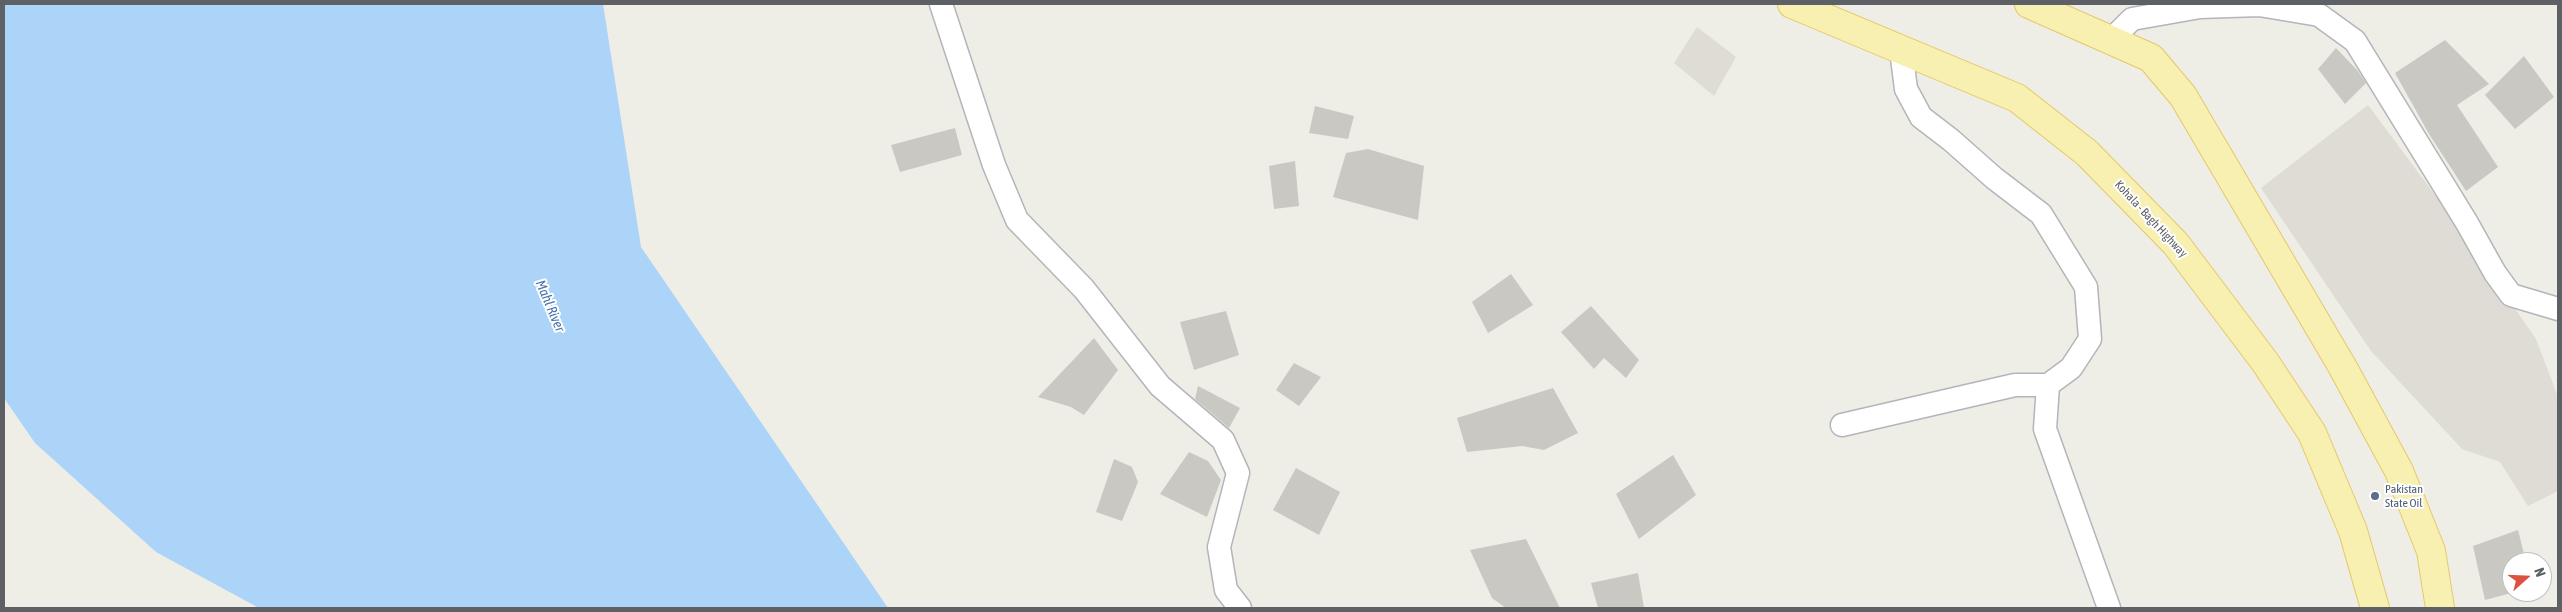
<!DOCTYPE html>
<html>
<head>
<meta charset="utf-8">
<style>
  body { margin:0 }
  #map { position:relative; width:2562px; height:612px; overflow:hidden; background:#eeede6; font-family:"Asap Condensed",sans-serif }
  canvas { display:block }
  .frame { position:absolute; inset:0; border:5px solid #5d6065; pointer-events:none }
  .north { position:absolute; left:2502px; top:552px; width:50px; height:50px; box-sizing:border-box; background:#fff; border:1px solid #bebfc1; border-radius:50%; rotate:70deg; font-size:14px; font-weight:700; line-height:20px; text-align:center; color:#5d6065 }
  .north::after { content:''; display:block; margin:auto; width:18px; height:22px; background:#db523f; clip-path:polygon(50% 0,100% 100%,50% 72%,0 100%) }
</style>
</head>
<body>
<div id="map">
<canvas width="2562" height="612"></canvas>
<div class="frame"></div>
<div class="north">N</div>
</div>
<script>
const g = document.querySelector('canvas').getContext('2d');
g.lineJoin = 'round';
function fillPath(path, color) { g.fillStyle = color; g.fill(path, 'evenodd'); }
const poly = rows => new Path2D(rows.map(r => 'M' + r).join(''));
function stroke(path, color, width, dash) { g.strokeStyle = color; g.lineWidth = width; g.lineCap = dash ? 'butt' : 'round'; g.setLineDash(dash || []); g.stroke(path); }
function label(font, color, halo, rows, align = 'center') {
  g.font = font + ' "Asap Condensed",sans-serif'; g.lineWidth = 4; g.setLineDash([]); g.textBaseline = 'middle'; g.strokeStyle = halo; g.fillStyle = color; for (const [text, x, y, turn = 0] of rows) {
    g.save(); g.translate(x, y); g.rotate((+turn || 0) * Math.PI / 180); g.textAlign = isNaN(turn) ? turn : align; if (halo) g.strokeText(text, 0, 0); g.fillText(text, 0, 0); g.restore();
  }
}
const education = poly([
  [1697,27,1736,57,1714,96,1674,63],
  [2368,105,2458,226,2536,339,2558,397,2558,491,2528,506,2500,462,2462,449,2371,351,2261,188]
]);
const water = poly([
  [4,4,603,4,641,247,888,608,259,608,156,552,35,443,4,398]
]);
const building = poly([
  [2445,40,2489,84,2457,105,2498,167,2466,191,2429,134,2395,73],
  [2336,48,2358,71,2366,83,2345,104,2318,69],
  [2524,56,2554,97,2515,129,2485,95],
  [1315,106,1354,116,1348,139,1309,133],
  [955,128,962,155,900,172,891,145],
  [1368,149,1424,166,1418,220,1333,197,1346,153],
  [1295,161,1299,206,1274,209,1269,166],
  [1511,274,1533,305,1488,333,1472,302],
  [1591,306,1639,360,1626,378,1604,358,1594,369,1561,332],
  [1226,311,1239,355,1194,370,1180,322],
  [1094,338,1118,370,1084,415,1071,407,1038,397],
  [1294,363,1321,377,1299,406,1276,390],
  [1198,386,1240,408,1229,428,1195,399],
  [1553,388,1578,433,1544,450,1522,446,1467,452,1457,418],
  [1189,452,1208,461,1221,480,1207,517,1160,494],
  [1673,455,1696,495,1639,539,1616,494],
  [1114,459,1132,467,1138,482,1122,521,1096,512],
  [1296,468,1340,492,1319,535,1273,510],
  [2518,530,2526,562,2512,562,2512,592,2515,592,2485,600,2473,546],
  [1526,539,1557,602,1560,608,1506,608,1492,598,1470,550],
  [1638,573,1644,608,1598,608,1591,583]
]);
const minor = poly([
  [941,4,994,165,1017,220,1084,289,1160,386,1223,440,1238,473,1219,547,1226,590,1240,608],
  [2111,40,2132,19,2200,7,2259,5,2319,15,2355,41,2467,223,2495,273,2511,295,2558,309],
  [2048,385,2045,429,2109,608],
  [1842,425,2015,385,2048,385,2071,368,2090,339,2086,287,2041,214,1994,178,1951,140,1921,117,1906,89,1901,50]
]);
const major = poly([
  [1792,4,2017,98,2087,153,2176,244,2265,362,2312,433,2353,531,2375,608],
  [2029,4,2151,58,2183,96,2342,366,2399,471,2431,551,2440,608]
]);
const markers = [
  [2375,496,5,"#5c6f8a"]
];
const streetNames = [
  ["Kohala - Bagh Highway",2151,219,47]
];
const serviceNames = [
  ["Pakistan",2385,489],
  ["State Oil",2385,503]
];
const waterNames = [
  ["Mahl River",550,306,67]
];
fillPath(education, '#dedcd4');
fillPath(water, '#acd4f8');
fillPath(building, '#cac8c2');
stroke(minor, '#b3b5b9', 25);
stroke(major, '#e6c868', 30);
stroke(minor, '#fff', 22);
stroke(major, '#f8f0b1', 28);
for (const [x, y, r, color] of markers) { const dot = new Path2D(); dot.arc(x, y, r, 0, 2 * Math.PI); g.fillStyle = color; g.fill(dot); stroke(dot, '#fff', 2); }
label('12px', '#5d6065', '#fff', streetNames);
label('12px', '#4e5e75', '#fff', serviceNames, 'left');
label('italic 14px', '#4a74a9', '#fff', waterNames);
</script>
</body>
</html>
